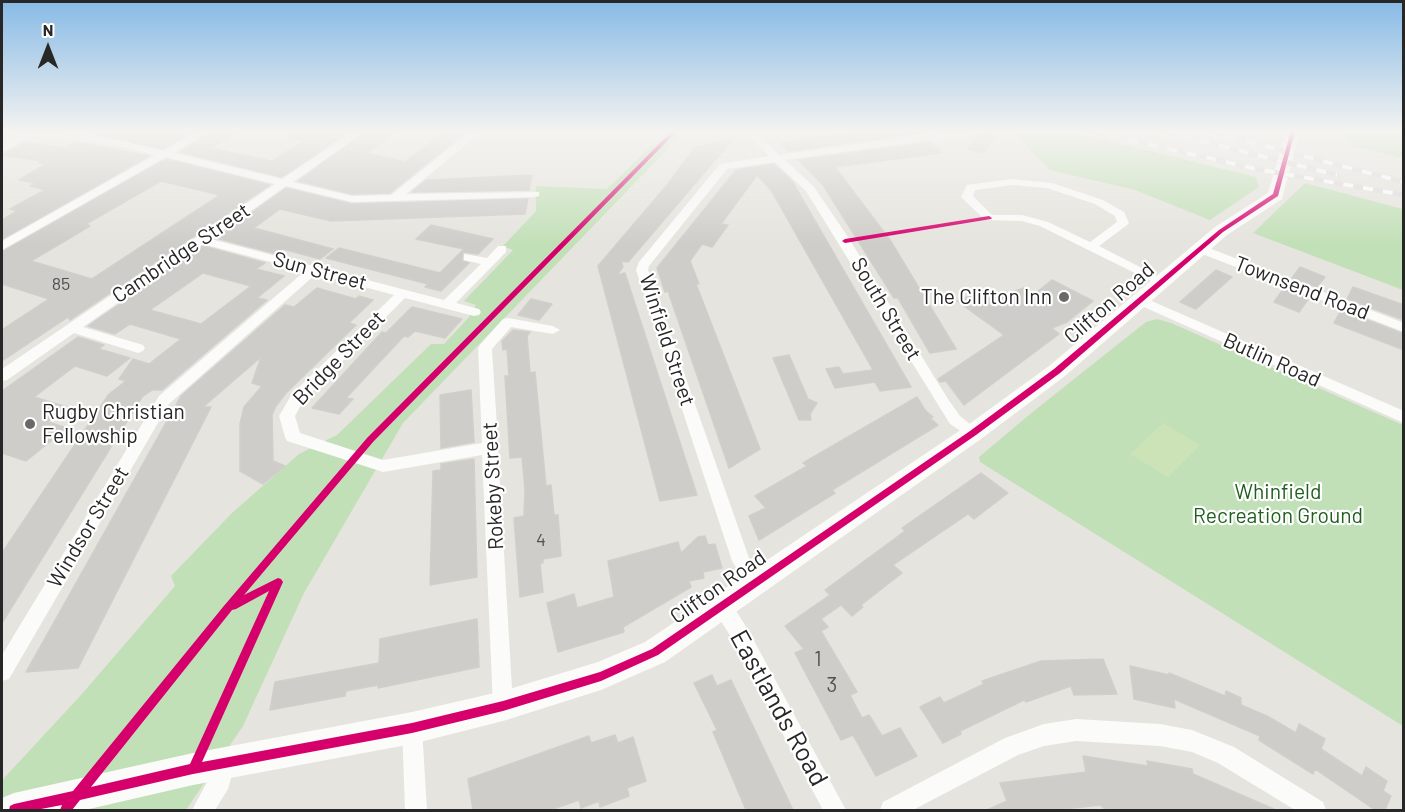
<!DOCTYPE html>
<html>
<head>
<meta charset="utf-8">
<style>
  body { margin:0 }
  #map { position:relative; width:1405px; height:812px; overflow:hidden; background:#e6e4de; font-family:Barlow,sans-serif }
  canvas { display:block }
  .frame { position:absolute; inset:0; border:3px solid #272727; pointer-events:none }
  .north { position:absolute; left:18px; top:18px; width:60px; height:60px; -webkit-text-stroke:4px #fff; paint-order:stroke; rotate:0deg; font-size:16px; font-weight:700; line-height:24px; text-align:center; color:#272727 }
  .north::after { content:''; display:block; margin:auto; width:21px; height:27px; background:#272727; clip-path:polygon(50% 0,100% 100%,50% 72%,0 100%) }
</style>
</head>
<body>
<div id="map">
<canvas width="1405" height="812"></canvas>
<div class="frame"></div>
<div class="north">N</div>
</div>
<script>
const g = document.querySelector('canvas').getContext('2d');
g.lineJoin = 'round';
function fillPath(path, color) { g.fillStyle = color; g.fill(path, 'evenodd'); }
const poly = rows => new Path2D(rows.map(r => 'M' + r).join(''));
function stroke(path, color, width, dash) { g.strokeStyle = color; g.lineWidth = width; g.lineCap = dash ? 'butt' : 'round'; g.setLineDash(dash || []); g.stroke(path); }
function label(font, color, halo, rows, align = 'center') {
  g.font = font + ' Barlow,sans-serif'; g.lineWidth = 4.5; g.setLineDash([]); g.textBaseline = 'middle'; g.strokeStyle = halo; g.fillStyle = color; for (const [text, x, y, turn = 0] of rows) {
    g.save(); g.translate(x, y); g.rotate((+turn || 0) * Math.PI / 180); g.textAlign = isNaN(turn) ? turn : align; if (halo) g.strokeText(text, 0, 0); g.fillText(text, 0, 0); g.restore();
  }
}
const green = poly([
  [667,131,685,131,403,423,304,593,243,726,186,810,2,810,2,781,5,777,81,695,175,586,171,576,232,513,299,454,337,435,431,344,444,344,469,317,476,305,464,301,513,250,503,246,536,211,536,186,607,189],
  [1009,131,1069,131,1256,177,1259,187,1210,220,1135,190,1050,170,1013,132],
  [1342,131,1403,131,1403,158,1351,146,1352,143,1341,136],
  [1305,183,1403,209,1403,290,1253,233],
  [1157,319,1171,323,1403,425,1403,726,980,462,979,457,1035,410,1146,322]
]);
const pitch = poly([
  [1163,423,1200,445,1168,477,1130,454]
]);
const building = poly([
  [97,131,158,132,194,131,163,149,91,134,97,131],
  [212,131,240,131,211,148,272,161,304,141,289,138,290,131,350,131,282,177,180,152,212,131],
  [367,131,398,131,367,153,405,162,445,131,467,131,390,193,352,194,298,181,367,131],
  [864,131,877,133,894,131,921,133,789,151,780,143,864,131],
  [981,131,996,135,983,153,968,149,981,131],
  [734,138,628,262,621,261,623,267,617,275,625,273,697,495,660,501,598,266,667,185,695,147,734,138],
  [25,142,65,148,76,142,149,156,2,239,2,220,17,211,10,209,45,190,30,186,35,183,19,180,46,164,39,163,42,161,2,155,25,142],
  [930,142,942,153,835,167,890,240,956,349,930,353,898,298,894,298,823,185,798,160,930,142],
  [166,159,270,185,70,320,68,317,2,361,2,330,49,299,2,284,2,252,166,159],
  [161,181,220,195,92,279,31,261,90,226,86,224,161,181],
  [774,164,792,181,911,387,880,391,875,382,835,388,826,369,839,367,843,374,873,370,771,190,757,175,721,224,728,225,712,247,702,244,690,261,699,284,696,284,760,449,729,468,668,291,665,292,657,268,736,170,774,164],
  [532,175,529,190,412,192,426,180,532,175],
  [286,188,352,204,528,199,525,214,331,221,280,209,254,228,333,249,320,259,283,249,277,254,216,238,286,188],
  [431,225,493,239,478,254,463,252,462,261,469,263,441,291,425,287,428,284,326,258,339,248,440,273,464,249,416,239,431,225],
  [203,246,265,263,256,269,284,276,257,298,267,300,162,390,152,390,142,397,2,623,2,553,109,394,126,381,119,379,133,359,149,364,181,339,130,324,115,334,88,326,203,246],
  [203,273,251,286,201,324,150,310,203,273],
  [1300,267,1325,277,1317,287,1292,278,1300,267],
  [1216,270,1232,277,1196,309,1180,302,1216,270],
  [1052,280,1093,301,1067,322,1052,328,1059,334,964,405,946,381,940,382,938,379,1004,335,957,301,980,292,991,299,1024,288,1033,295,1052,280],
  [1353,287,1404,305,1404,320,1347,299,1353,287],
  [317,288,356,299,359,296,373,300,349,323,356,325,286,393,276,406,272,415,273,461,285,466,263,484,240,471,240,424,244,407,262,386,252,383,261,357,203,407,211,407,78,668,26,672,181,396,285,305,294,307,317,288],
  [1284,288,1309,298,1299,312,1274,302,1284,288],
  [531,299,552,304,539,320,518,315,531,299],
  [412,307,462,319,445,338,415,331,408,337,404,336,346,398,353,399,339,414,312,408,382,332,386,333,412,307],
  [1341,310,1404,334,1404,350,1334,323,1341,310],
  [513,330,530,332,527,336,530,373,535,372,546,486,551,485,554,515,558,515,561,556,543,559,543,563,540,563,543,592,520,597,514,518,524,516,525,490,522,457,510,458,505,376,509,376,507,349,503,350,502,341,513,330],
  [78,337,104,345,99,349,130,358,107,376,75,366,34,397,67,407,48,422,67,428,26,461,2,453,2,391,78,337],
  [789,355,808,399,817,403,810,414,811,420,799,420,773,358,789,355],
  [471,390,474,442,441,448,440,395,471,390],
  [917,397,925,410,933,417,930,418,938,425,832,490,835,493,759,540,749,516,766,508,755,496,807,466,803,463,917,397],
  [474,459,477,577,430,585,433,471,441,470,441,464,474,459],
  [981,473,1008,493,974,519,968,514,893,565,902,573,861,605,863,607,852,616,841,605,821,619,828,627,821,631,857,692,850,695,862,718,869,715,882,736,900,728,917,756,876,776,853,735,841,740,795,653,804,649,785,626,830,595,825,590,905,531,902,528,981,473],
  [705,536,708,545,715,544,722,568,703,572,704,578,689,581,691,587,623,627,624,632,558,652,547,603,574,594,577,608,614,597,608,561,678,542,681,553,698,537,705,536],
  [477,619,479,667,378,688,378,685,346,691,345,696,270,710,275,682,379,663,380,639,477,619],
  [1103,659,1117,694,1074,695,1071,686,1026,702,1024,700,960,731,961,734,943,743,920,707,940,697,944,703,984,684,982,681,1041,661,1103,659],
  [1130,666,1169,675,1169,673,1225,696,1226,691,1241,698,1241,705,1267,716,1296,733,1299,724,1325,739,1321,749,1362,776,1366,767,1387,781,1383,791,1391,796,1385,810,1375,810,1315,769,1313,774,1259,740,1260,736,1174,699,1175,708,1134,699,1130,666],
  [712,675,717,686,731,680,793,810,746,810,713,732,717,730,694,683,712,675],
  [615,735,618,743,633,737,646,781,627,788,629,796,600,807,599,801,581,808,579,800,550,810,473,810,468,779,589,736,591,743,615,735],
  [1083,756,1148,766,1147,761,1192,769,1193,774,1276,810,1126,810,1105,809,1100,805,1056,810,987,810,1007,801,1000,783,1086,772,1083,756]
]);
const street = poly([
  [27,131,55,131,119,140,163,151,198,131,210,131,174,153,282,179,354,131,365,131,293,182,352,196,391,195,471,131,482,131,406,194,539,192,539,196,535,197,352,202,286,186,211,239,444,300,481,264,464,260,464,254,487,258,498,246,506,246,506,252,456,303,479,309,481,312,479,315,474,316,405,298,303,401,295,416,300,433,383,460,482,443,478,348,480,345,503,319,508,318,553,326,560,330,553,334,511,327,492,349,498,443,500,447,498,450,513,706,510,713,503,716,496,713,493,706,482,455,383,472,287,441,285,437,279,416,292,394,394,295,316,274,169,404,9,679,2,681,2,655,159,396,305,271,203,244,83,327,143,345,145,348,143,351,138,353,74,333,7,380,2,381,2,369,275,184,166,157,2,250,2,241,155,155,119,146,36,134,2,152,2,145,27,131],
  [745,131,755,131,779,155,950,131,966,131,966,134,962,135,785,160,814,187,848,237,948,399,960,416,981,433,978,437,973,439,950,424,806,191,775,162,727,169,649,266,648,270,749,558,764,582,761,588,755,590,749,588,732,561,636,270,639,262,720,164,769,156,745,131],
  [1012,179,1052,183,1103,200,1124,212,1129,223,1127,225,1099,246,1167,281,1161,285,1157,284,1040,226,1022,221,985,220,961,197,967,185,1012,179],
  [1012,185,1047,188,1095,204,1115,216,1117,222,1090,242,1048,222,1022,215,992,215,973,196,975,190,1012,185],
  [1201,245,1404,323,1404,332,1197,252,1195,249,1201,245],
  [1140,296,1404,411,1404,423,1135,303,1133,300,1135,297,1140,296],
  [722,598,729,600,747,628,846,810,823,810,733,640,715,612,713,606,715,600,722,598],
  [412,718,419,721,422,728,427,810,405,810,402,728,405,721,412,718],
  [1076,719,1160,724,1192,730,1234,747,1323,802,1326,810,1295,810,1218,763,1192,752,1160,746,1076,741,1044,746,1018,755,913,810,880,810,883,802,1005,738,1044,724,1076,719],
  [224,753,232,756,235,764,228,789,215,810,192,810,210,777,216,756,224,753]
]);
const secondary = poly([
  [1286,131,1300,131,1282,199,1227,235,1065,376,981,439,665,662,601,690,503,721,412,744,193,785,85,810,2,810,2,798,14,793,193,753,412,712,503,691,598,662,645,642,965,427,1049,366,1215,227,1268,193,1286,131]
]);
const rail = poly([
  [1089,131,1262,170,1404,195],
  [1161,131,1337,175],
  [1207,131,1404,182]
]);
const cycleway = poly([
  [672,131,677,131,373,442,244,595,278,578,281,579,283,582,202,762,412,723,503,701,600,672,652,649,970,431,1054,369,1219,230,1273,194,1291,131,1295,131,1278,196,1223,232,1060,373,976,435,658,655,601,681,503,711,412,733,193,774,80,800,72,810,60,810,62,805,36,810,9,810,10,806,14,804,73,791,223,607,367,438,672,131],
  [269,591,190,764,91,787,232,610,236,609,269,591],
  [989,216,992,218,991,219,845,243,842,241,845,239,989,216]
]);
const markers = [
  [1064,297,6,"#6a6967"],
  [30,424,6,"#6a6967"]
];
const numberNames = [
  ["85",61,284],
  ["4",541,540]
];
const streetNames = [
  ["Cambridge Street",181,253,-34],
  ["Sun Street",320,271,15],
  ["Townsend Road",1302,288,21],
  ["Clifton Road",1109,303,-41],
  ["South Street",886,309,59],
  ["Winfield Street",667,340,72],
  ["Bridge Street",339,358,-46],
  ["Butlin Road",1272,360,24],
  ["Rokeby Street",493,486,-93],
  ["Windsor Street",88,527,-59],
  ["Clifton Road",718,587,-35]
];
const poiNames = [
  ["The Clifton Inn",1052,297],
  ["Rugby Christian",42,412,"left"],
  ["Fellowship",42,436,"left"]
];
const parkNames = [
  ["Whinfield",1278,492],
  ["Recreation Ground",1278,516]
];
const nearNumbernames = [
  ["1",818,659],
  ["3",832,685]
];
const nearStreetnames = [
  ["Eastlands Road",779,708,61]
];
fillPath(green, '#c2e0b8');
fillPath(pitch, '#cbe3b6');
fillPath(building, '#cecdc9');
stroke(building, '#d1cfca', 1.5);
fillPath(street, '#fbfbfa');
fillPath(secondary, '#fbfbfa');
stroke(rail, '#dddcdd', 5);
stroke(rail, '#fff', 4, [10]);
fillPath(cycleway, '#d6006c');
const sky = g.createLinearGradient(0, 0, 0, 244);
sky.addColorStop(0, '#87bae6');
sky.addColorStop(0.54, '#f4f3f0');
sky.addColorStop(1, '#f4f3f000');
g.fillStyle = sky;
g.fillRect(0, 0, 1405, 244);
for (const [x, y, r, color] of markers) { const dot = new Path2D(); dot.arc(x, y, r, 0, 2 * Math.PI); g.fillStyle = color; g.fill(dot); stroke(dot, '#fff', 2); }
label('18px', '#525150', null, numberNames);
label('21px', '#272727', '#fff', streetNames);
label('21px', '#272727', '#fff', poiNames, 'right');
label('21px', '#205e1e', '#fff', parkNames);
label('21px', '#525150', null, nearNumbernames);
label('26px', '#272727', '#fff', nearStreetnames);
</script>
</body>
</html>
